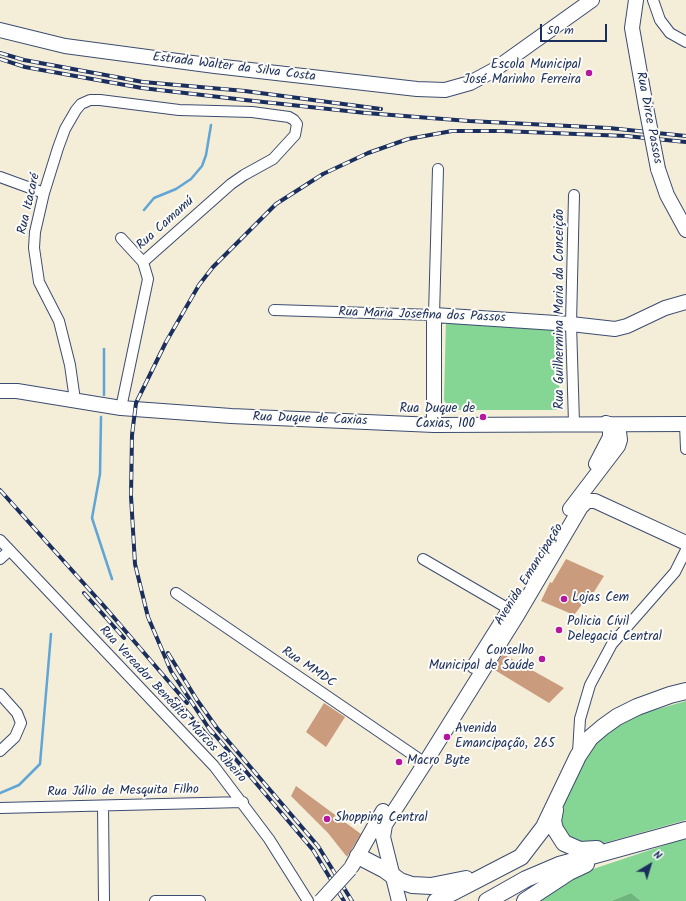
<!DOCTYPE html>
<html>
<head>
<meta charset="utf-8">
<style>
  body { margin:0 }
  #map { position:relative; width:686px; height:901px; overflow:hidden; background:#f4edd8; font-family:Kalam,sans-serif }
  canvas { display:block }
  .north { position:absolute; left:630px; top:845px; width:40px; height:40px; -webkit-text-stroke:3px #fdfcf7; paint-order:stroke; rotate:38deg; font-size:11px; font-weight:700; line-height:16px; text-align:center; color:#1b2f5e }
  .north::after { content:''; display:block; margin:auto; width:14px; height:18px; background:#1b2f5e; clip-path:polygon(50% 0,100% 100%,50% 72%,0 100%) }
  .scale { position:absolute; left:540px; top:24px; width:67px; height:18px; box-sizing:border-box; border:2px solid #1b2f5e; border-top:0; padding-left:5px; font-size:12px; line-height:14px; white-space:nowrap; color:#1b2f5e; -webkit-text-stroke:3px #fdfcf7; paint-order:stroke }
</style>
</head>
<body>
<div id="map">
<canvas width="686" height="901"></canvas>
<div class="north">N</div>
<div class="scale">50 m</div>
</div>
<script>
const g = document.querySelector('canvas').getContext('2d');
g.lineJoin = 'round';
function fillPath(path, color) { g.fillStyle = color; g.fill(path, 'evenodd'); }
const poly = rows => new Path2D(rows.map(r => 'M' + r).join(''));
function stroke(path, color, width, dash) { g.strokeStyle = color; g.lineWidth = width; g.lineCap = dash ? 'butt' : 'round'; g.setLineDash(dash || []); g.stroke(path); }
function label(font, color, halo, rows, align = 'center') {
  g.font = font + ' Kalam,sans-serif'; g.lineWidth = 4; g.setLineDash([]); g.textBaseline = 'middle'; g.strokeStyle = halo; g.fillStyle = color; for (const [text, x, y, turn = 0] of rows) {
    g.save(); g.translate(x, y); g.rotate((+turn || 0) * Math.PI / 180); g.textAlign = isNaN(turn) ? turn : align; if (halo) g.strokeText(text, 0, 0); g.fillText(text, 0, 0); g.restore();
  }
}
const green = poly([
  [446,320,560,328,560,379,557,410,458,410,448,407,444,400],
  [686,701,686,820,604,843,584,844,571,839,560,825,559,808,583,752,615,725,644,713],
  [686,838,686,901,641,901,631,893,611,901,540,901,571,878,596,868]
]);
const forest = poly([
  [631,893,641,901,611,901]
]);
const stream = poly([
  [144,210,154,198,176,189,191,179,202,166,206,155,211,125],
  [104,349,104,395],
  [101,417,100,474,92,518,112,579],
  [0,793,19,785,40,764,51,634]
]);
const building = poly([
  [566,559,604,576,592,595,590,594,574,615,541,601,550,582,552,583],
  [503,654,564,688,549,703,493,669],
  [324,703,345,717,326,747,306,732],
  [296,786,361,834,347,857,328,833,291,796]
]);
const street = poly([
  [653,0,660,20,670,33,686,42],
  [0,177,44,193],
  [121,238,143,262,148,279,121,408],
  [274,310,434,315,438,169],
  [75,400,70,365,59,321,39,282,34,248,35,232,44,193,58,148,65,129,76,110,81,104,90,100,100,100,179,110,252,112,289,117,294,120,297,124,295,135,273,159,244,175,231,184,143,262],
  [574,423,571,324,574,195],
  [685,424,686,449],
  [0,540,214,766,269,839,308,901],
  [0,559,9,551],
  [423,559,514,612],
  [176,593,425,763],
  [0,694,17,713,21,723,15,737,0,751],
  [578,753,580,719,590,685,612,644,675,572,686,550],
  [103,806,104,901],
  [0,808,243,802],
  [155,901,200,901]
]);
const secondary = poly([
  [636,0,632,28,646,107],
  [0,30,65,46,215,66,417,89,445,90,470,83,494,70,592,0],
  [658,169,667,195,686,230],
  [0,391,17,391,121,408,231,416,434,425,686,424],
  [434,425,434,315,571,324,615,329,627,326,665,308,686,302],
  [596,464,610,437,610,429,606,423],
  [570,509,618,446,620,440,619,432,612,425,606,423],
  [474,666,516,599],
  [352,866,383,811],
  [399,901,383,837,385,825,425,763,518,614,581,507,587,501,595,501,686,543]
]);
const primary = poly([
  [555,810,553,821,555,829,564,843,580,850,597,849],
  [358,856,385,870,400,881,412,885,431,886,466,879],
  [436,901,521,857,544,827,578,756,590,738,603,727,617,717,637,707,670,695,686,691],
  [487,901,526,879,559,865,686,830],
  [525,901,569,872,586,864]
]);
const rail = poly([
  [0,53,24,60,143,82,245,91,381,109],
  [0,59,25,67,142,88,245,100,366,113,469,121,609,128,686,136],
  [0,490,104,606,187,703],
  [84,593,124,638],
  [168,653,197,700,217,728,318,846,352,901],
  [176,699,211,740],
  [209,728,313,850,344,901],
  [212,733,171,671,148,617,135,564,131,496,132,435,136,403,166,342,199,285,213,267,276,204,323,174,368,153,408,139,452,131,502,131,626,136,686,142]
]);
const secondaryBridge = poly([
  [646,107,658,169],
  [321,901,350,869]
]);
const markers = [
  [589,73,4,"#b5179e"],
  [483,417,4,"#b5179e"],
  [564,599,4,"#b5179e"],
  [559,630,4,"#b5179e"],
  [542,659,4,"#b5179e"],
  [447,737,4,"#b5179e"],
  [399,762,4,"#b5179e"],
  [327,819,4,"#b5179e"]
];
const poiNames = [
  ["Escola Municipal",581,66,"right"],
  ["José Marinho Ferreira",581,81,"right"],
  ["Rua Duque de",475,410,"right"],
  ["Caxias, 100",475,425,"right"],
  ["Lojas Cem",572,599],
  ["Policia Cívil",567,623],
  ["Delegacia Central",567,638],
  ["Conselho",534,652,"right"],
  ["Municipal de Saúde",534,667,"right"],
  ["Avenida",455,730],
  ["Emancipação, 265",455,745],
  ["Macro Byte",407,762],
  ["Shopping Central",335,819]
];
const streetNames = [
  ["Estrada Walter da Silva Costa",234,68,7],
  ["Rua Dirce Passos",648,118,79],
  ["Rua Itacaré",30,204,-77],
  ["Rua Camamú",166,224,-42],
  ["Rua Guilhermina Maria da Conceição",561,309,-90],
  ["Rua Maria Josefina dos Passos",422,316,2],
  ["Rua Duque de Caxias",310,420,2],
  ["Avenida Emancipação",530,575,-58],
  ["Rua MMDC",308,668,34],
  ["Rua Vereador Benedito Marcos Ribeiro",172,705,47],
  ["Rua Júlio de Mesquita Filho",123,792,-1]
];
fillPath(green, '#85d595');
fillPath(forest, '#6cb67e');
stroke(stream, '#5fa5d5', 2.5);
fillPath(building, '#ca9b7d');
stroke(street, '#3c4c70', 12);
stroke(secondary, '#3c4c70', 16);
stroke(primary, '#3c4c70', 18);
stroke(street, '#fff', 10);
stroke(secondary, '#fff', 14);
stroke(primary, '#fff', 16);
stroke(rail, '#1b2f5e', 4);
stroke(rail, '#fdfcf7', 2.5, [8]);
stroke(secondaryBridge, '#3c4c70', 16, []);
stroke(secondaryBridge, '#fff', 14);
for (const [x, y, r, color] of markers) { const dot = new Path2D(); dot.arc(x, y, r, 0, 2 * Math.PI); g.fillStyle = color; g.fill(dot); stroke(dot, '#fdfcf7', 1.5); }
label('13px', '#1b2f5e', '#fdfcf7', poiNames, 'left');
label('13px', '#1b2f5e', '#fdfcf7', streetNames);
</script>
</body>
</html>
